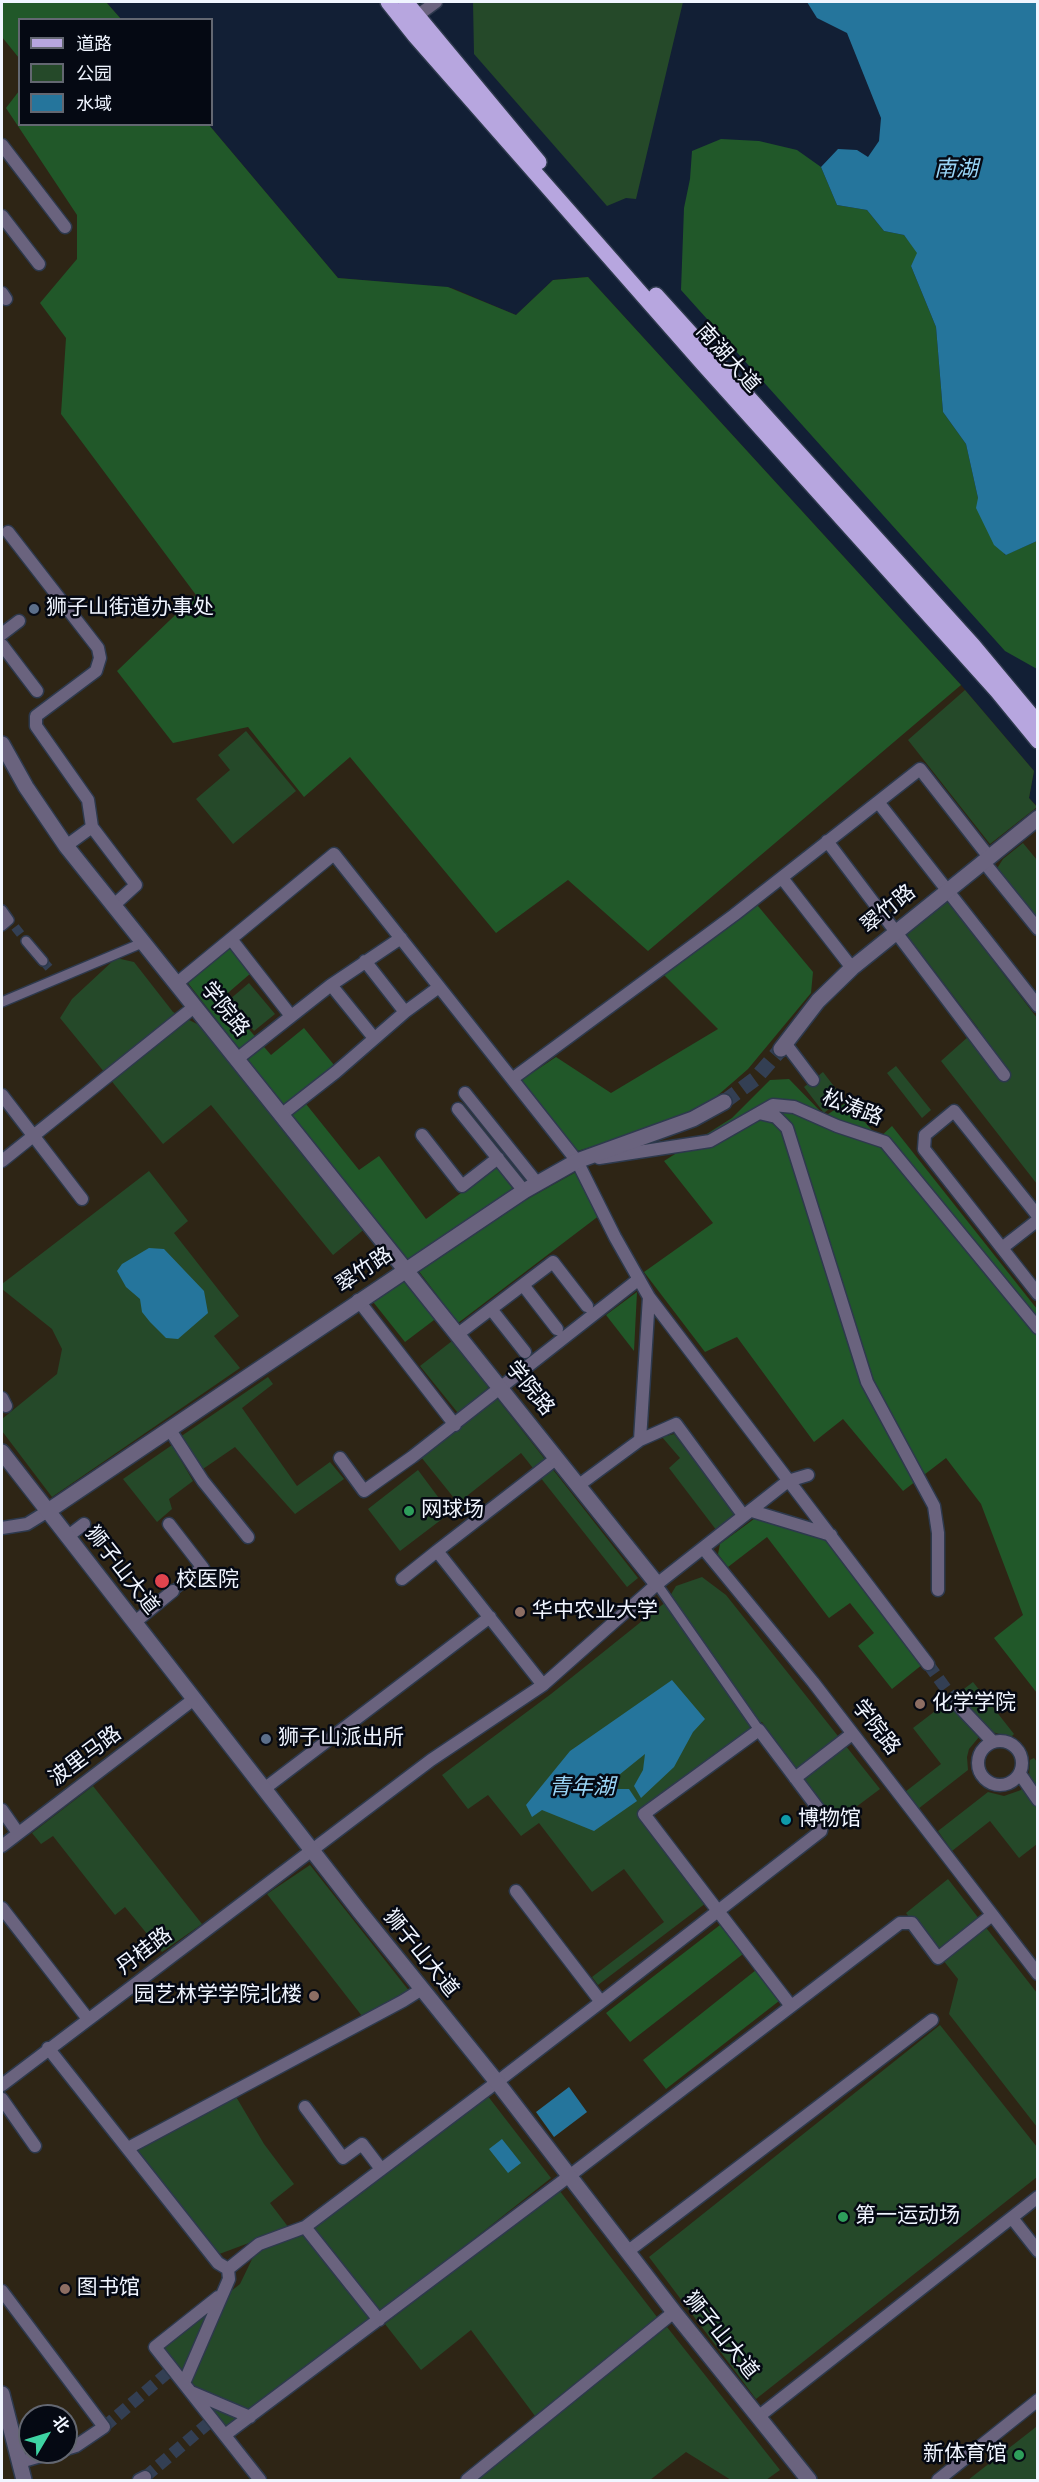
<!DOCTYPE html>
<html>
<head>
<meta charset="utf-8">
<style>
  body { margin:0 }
  #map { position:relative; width:1039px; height:2482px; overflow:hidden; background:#121f35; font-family:Jost,"Noto Sans SC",sans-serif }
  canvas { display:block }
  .frame { position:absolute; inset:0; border:3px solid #f0f5ff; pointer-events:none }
  .legend { position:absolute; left:18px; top:18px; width:195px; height:108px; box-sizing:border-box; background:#050913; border:2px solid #636771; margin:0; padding:8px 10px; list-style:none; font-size:18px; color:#f0f5ff }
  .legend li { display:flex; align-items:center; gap:12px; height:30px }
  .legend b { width:30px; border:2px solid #636771 }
  .north { position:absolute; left:18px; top:2404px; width:60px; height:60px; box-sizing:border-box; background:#050913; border:2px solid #636771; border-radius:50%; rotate:52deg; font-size:16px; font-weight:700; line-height:24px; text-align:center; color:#f0f5ff }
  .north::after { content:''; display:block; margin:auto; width:21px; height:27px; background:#3ed4a3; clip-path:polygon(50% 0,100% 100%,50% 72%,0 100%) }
</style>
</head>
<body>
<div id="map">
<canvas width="1039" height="2482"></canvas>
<div class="frame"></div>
<ul class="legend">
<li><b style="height:8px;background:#b7a6df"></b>道路</li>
<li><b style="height:16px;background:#254929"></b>公园</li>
<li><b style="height:16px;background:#25759c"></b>水域</li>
</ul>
<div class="north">北</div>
</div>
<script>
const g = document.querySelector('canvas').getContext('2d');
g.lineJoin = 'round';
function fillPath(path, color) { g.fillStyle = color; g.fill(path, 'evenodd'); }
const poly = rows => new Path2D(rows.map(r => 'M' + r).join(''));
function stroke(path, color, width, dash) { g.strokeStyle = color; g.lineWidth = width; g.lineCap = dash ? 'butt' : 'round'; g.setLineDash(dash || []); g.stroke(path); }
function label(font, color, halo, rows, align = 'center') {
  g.font = font + ' Jost,"Noto Sans SC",sans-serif'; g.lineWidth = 5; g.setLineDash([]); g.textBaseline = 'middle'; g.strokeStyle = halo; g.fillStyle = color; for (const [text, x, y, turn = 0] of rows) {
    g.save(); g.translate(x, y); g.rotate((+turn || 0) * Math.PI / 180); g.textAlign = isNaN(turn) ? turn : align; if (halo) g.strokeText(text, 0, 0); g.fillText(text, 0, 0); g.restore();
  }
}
const education = poly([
  [2,2,106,2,121,19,20,20,20,124,209,125,338,278,452,288,516,315,553,280,588,277,961,685,1034,771,1029,798,1038,807,1038,2480,2,2480],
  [30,2416,66,2416,66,2452,30,2452]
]);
const green = poly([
  [473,2,683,2,636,199,626,198,607,206,474,54],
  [965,690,1034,771,1029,798,1037,807,990,844,908,740],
  [246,731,296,791,233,844,196,799,230,770,218,755],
  [1023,843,1037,860,1037,921,996,870,1003,859],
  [944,896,1037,1018,1037,1184,941,1061,978,1028,903,930],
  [116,958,134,962,173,1012,207,1029,367,1227,333,1255,211,1105,163,1144,60,1018,72,999],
  [249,983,275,1014,254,1031,229,1000],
  [896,1066,931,1110,922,1118,887,1073],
  [823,1072,843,1098,824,1113,804,1087],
  [149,1171,188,1221,174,1233,239,1316,214,1336,240,1368,52,1497,2,1431,2,1419,57,1374,62,1349,52,1329,2,1289,2,1284],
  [452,1341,489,1387,458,1413,420,1366],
  [268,1377,273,1384,242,1408,297,1486,330,1462,344,1479,295,1514,235,1447,200,1471,180,1437],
  [496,1397,638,1578,627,1587,521,1453,458,1503,421,1457],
  [674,1434,736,1514,717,1531,669,1468,680,1458,662,1437],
  [172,1445,193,1481,169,1499,172,1509,157,1522,123,1479],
  [418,1470,450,1513,400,1551,368,1509],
  [702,1577,726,1595,880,1789,836,1822,762,1722,637,1813,706,1903,598,1985,592,1977,664,1922,624,1869,592,1892,539,1823,521,1836,488,1795,468,1809,442,1775,551,1694,667,1601,676,1586],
  [973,1682,1014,1734,1011,1737,992,1732,979,1737,969,1749,967,1757,968,1770,918,1809,905,1792,941,1764,913,1728],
  [1034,1758,1037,1762,1037,1844,1019,1858,990,1821,952,1851,938,1831,988,1792,1004,1796,1021,1790,1029,1779,1030,1760],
  [93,1786,202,1924,162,1952,125,1907,115,1915,53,1836,41,1844,32,1833],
  [310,1865,410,1992,362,2016,267,1894],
  [948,1879,1037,1993,1037,2127,949,2014,958,1979,906,1913],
  [940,2025,1037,2147,1037,2177,756,2399,649,2257],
  [235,2095,264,2144,294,2184,270,2203,289,2228,214,2256,133,2149],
  [487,2095,551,2178,371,2320,226,2429,161,2347,240,2284,256,2251,303,2235],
  [559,2190,657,2317,535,2416,471,2330,421,2370,385,2324],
  [667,2327,780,2470,766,2480,731,2480,686,2452,650,2480,473,2480],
  [1036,2427,1037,2480,968,2480]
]);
const forest = poly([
  [2,2,106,2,121,19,20,20,19,58,2,37],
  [19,91,20,124,209,125,338,278,448,287,516,315,553,280,588,277,961,685,648,951,568,880,496,933,350,757,304,797,248,727,173,743,117,671,196,595,61,414,66,338,40,303,77,259,77,215,6,108],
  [721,139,759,141,797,150,821,167,837,205,867,210,884,231,904,235,918,253,911,266,936,327,943,412,966,444,978,498,1005,555,1037,541,1037,669,1005,651,681,290,684,208,690,179,692,151],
  [753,900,813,972,811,993,748,1069,702,1109,660,1126,571,1153,517,1083,556,1057,611,1093,718,1029,660,971],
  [231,947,251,973,222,998,271,1055,304,1028,334,1065,298,1094,359,1170,379,1156,426,1219,496,1167,513,1189,408,1260,297,1124,188,983],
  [789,1079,825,1116,847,1102,879,1138,892,1126,1037,1309,1037,1693,994,1638,1023,1615,981,1504,946,1458,903,1491,843,1419,814,1442,737,1337,705,1352,644,1272,713,1223,664,1161,732,1118,770,1080],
  [576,1172,600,1215,458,1323,418,1270,524,1201],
  [405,1276,438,1317,405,1342,370,1298],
  [637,1292,634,1351,606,1315],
  [754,1519,826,1539,923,1664,892,1689,858,1646,874,1633,850,1603,829,1618,767,1537,728,1567,718,1554,720,1544],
  [720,1925,743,1954,630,2042,606,2013],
  [756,1970,779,2001,666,2089,643,2060]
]);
const water = poly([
  [807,2,1037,2,1037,541,1006,555,994,545,976,508,978,498,966,444,943,412,936,327,911,266,917,253,904,235,884,231,867,210,837,205,821,167,838,149,857,150,868,157,879,141,881,118,847,33,817,18],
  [149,1248,164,1249,204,1291,208,1313,178,1339,166,1338,150,1322,142,1312,140,1299,126,1287,117,1271,122,1264],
  [672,1680,705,1719,693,1732,674,1767,641,1798,634,1786,643,1770,645,1754,614,1779,616,1789,629,1789,637,1801,594,1831,542,1810,532,1817,526,1805,570,1751],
  [569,2087,587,2112,554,2137,536,2112],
  [502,2139,521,2163,508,2173,489,2149]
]);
const pedestrianTunnel = poly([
  [15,927,26,941],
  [43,961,52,971]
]);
const minorTunnel = poly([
  [173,1591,197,1572],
  [928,1664,957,1704],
  [104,2427,172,2369],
  [145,2477,212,2420]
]);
const tertiaryTunnel = poly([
  [724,1102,755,1079,781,1049]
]);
const pedestrian = poly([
  [2,910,9,920,2,926],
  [26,941,43,961],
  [2,1002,142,943],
  [657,1584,759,1730]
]);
const minor = poly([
  [417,16,436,2],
  [2,145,65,227],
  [2,216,39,264],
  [2,293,6,299],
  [8,532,98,648,100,658,96,671,36,716,36,726,88,800,92,827],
  [2,634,19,621],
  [2,645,37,691],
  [878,802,1038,1006],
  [827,841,1004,1075],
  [66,846,92,827,136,885,114,905],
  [983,861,1038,929],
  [782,878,852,968],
  [231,939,291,1016],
  [365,961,405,1012],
  [176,984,334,854,577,1161,615,1237,649,1297,640,1440,579,1485],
  [331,985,374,1038],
  [785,1043,813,1080],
  [237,1059,331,985,401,938],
  [512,1079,734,915,920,769,989,857],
  [465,1093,537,1183],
  [2,1095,82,1199],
  [458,1109,524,1191],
  [759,1113,776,1117,787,1128,867,1382,934,1506,938,1533,938,1590],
  [281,1115,336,1072,405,1012,439,987],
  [422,1135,462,1186,498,1158],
  [599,1158,710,1141,773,1105,794,1107,837,1126,885,1142,1038,1328],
  [2,1161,194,1007],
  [1038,1216,954,1111,925,1135,924,1149,1038,1294],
  [1002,1248,1038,1220],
  [523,1285,557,1329],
  [649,1297,928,1664],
  [358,1300,455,1425],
  [491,1309,525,1352],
  [458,1334,553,1262,587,1306],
  [2,1398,6,1406],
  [170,1430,203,1481,248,1537],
  [640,1440,676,1424,743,1515],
  [340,1458,364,1491,412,1457,639,1279],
  [752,1511,831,1535],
  [169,1524,203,1568,197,1572],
  [2,1528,27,1524,48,1511],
  [67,1537,84,1524],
  [703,1548,813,1682,1038,1974],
  [402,1579,437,1551],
  [135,1622,173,1591],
  [543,1685,437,1551,557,1458],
  [957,1704,993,1742],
  '978 1763a22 22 0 1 1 44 0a22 22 0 1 1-44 0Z',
  [1020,1774,1038,1800],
  [795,1778,852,1734],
  [264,1789,490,1617],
  [2,1810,18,1833],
  [2,1846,194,1699],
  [516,1891,601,2002],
  [2,1908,88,2019],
  [48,2048,218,2263,228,2269,229,2279,184,2383],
  [2,2085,431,1760,543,1685,657,1584,788,1481,808,1475],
  [2,2099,35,2146],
  [305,2107,343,2158,362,2144,381,2169],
  [128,2148,403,2001,422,1989],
  [1012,2218,1038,2251],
  [305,2227,379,2320],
  [627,2252,932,2020],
  [228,2269,259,2244,305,2227,497,2082,601,2002,718,1911,821,1831,823,1815,759,1730,644,1814,718,1911,791,2006],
  [2,2291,104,2427,76,2446,66,2449],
  [218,2297,155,2347,260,2480],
  [191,2392,250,2417],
  [758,2417,1038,2197],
  [225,2435,568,2177,900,1923,912,1923,938,1958,992,1915],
  [20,2462,55,2452],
  [139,2480,145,2477],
  [467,2480,674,2312],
  [938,2480,1038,2400]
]);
const tertiary = poly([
  [2,744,26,787,66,846,657,1584],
  [781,1049,818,1001,852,968,1038,818],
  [2,1452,360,1912,497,2082,674,2312,809,2480],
  [48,1511,524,1191,577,1161,693,1119,724,1102],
  [2,2394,24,2480]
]);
const primary = poly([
  [388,2,415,36,703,364,997,691,1038,741],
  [406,2,539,162],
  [656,295,973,645,1038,723]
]);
const markers = [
  [34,609,6,"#5c6f8a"],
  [409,1511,6,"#2e9e5b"],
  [162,1581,8,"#e0444e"],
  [520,1612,6,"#8d6e63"],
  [920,1704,6,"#8d6e63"],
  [266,1739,6,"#5c6f8a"],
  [786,1820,6,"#0f9aa8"],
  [314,1996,6,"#8d6e63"],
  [843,2217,6,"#2e9e5b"],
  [65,2289,6,"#8d6e63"],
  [1019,2455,6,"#2e9e5b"]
];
const streetNames = [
  ["南湖大道",727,359,48],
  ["翠竹路",889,910,-39],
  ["学院路",224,1010,51],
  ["松涛路",852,1109,21],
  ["翠竹路",365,1271,-34],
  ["学院路",529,1389,51],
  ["狮子山大道",121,1571,52],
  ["学院路",875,1728,52],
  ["波里马路",86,1757,-37],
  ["丹桂路",145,1952,-37],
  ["狮子山大道",420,1954,51],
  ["狮子山大道",720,2336,51]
];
const poiNames = [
  ["狮子山街道办事处",46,609],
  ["网球场",421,1511],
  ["校医院",176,1581],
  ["华中农业大学",532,1612],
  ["化学学院",932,1704],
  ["狮子山派出所",278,1739],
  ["博物馆",798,1820],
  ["园艺林学学院北楼",302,1996,"right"],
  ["第一运动场",855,2217],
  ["图书馆",77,2289],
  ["新体育馆",1007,2455,"right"]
];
const waterNames = [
  ["南湖",956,171],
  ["青年湖",582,1789]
];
fillPath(education, '#2e2515');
fillPath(green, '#254929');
fillPath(forest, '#215829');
fillPath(water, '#25759c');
stroke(pedestrianTunnel, '#333f53', 9, [9, 4.5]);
stroke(minorTunnel, '#333f53', 12, [12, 6]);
stroke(tertiaryTunnel, '#333f53', 15, [15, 8]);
stroke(pedestrian, '#2d394d', 12);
stroke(minor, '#2d394d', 15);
stroke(tertiary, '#2d394d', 18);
stroke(primary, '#2d394d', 18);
stroke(pedestrian, '#6a637e', 9);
stroke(minor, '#6a637e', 12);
stroke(tertiary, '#6a637e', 15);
stroke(primary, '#b7a6df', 15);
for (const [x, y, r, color] of markers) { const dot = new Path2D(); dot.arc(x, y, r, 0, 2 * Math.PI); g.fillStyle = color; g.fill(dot); stroke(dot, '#050913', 2); }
label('21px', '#f0f5ff', '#050913', streetNames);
label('21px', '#f0f5ff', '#050913', poiNames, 'left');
label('italic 22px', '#99d4f5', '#050913', waterNames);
</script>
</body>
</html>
